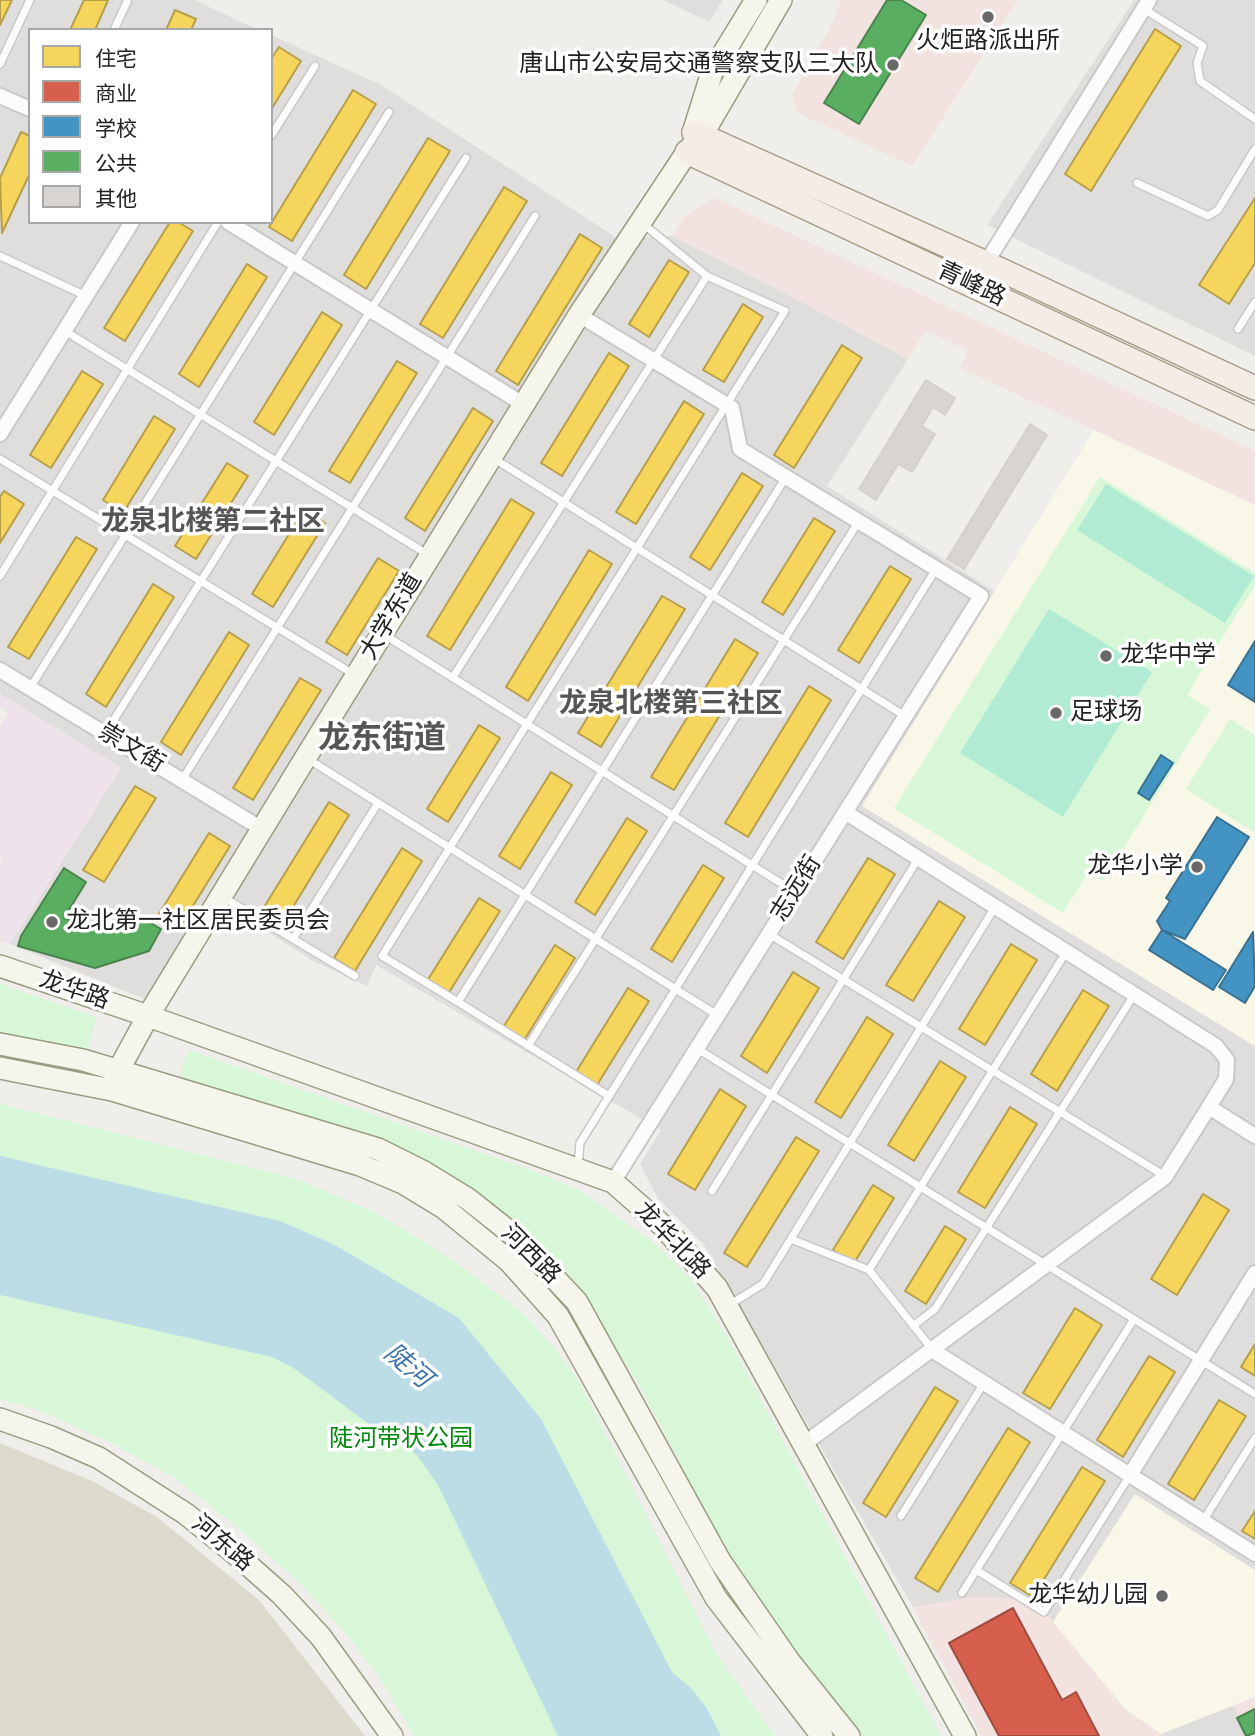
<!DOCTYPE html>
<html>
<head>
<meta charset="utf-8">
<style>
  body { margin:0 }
  #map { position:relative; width:1255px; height:1736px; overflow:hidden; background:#f0eeeb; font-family:"Sofia Sans Condensed","Noto Sans SC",sans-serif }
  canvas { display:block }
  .legend { position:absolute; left:28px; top:28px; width:245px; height:196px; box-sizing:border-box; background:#fff; border:2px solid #a7a7a7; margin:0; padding:9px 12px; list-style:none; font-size:21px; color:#222 }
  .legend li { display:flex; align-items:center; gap:14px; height:35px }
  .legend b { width:35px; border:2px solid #a7a7a7 }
</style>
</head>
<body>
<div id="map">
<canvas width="1255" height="1736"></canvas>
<ul class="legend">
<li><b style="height:19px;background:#f6d55c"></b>住宅</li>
<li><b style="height:19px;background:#d6604d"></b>商业</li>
<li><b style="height:19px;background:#4393c3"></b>学校</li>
<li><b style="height:19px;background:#5aae61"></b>公共</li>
<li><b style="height:19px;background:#d7d4d2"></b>其他</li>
</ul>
</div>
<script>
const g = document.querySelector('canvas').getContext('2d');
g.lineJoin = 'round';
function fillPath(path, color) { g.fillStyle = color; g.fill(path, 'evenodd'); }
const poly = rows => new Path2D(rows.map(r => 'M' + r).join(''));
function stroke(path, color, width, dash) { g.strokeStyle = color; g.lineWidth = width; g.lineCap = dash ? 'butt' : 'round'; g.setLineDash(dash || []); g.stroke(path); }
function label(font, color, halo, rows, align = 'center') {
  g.font = font + ' "Sofia Sans Condensed","Noto Sans SC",sans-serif'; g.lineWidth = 7; g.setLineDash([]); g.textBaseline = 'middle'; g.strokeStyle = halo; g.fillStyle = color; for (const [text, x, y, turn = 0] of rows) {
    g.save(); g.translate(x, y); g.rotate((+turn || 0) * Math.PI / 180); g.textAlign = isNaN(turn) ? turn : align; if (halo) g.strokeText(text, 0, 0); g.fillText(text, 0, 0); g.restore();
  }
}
const residential = poly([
  [0,0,194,0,259,30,30,30,30,222,271,222,271,35,381,85,617,238,672,236,781,291,908,359,827,486,996,592,863,806,1255,1046,1255,1736,982,1736,913,1607,704,1245,658,1198,640,1164,661,1130,376,965,367,986,313,961,212,896,147,1000,10,944,121,768,0,694],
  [663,0,723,0,709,22],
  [1134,0,1255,0,1255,356,987,225]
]);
const commercial = poly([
  [842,0,1018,0,912,166,798,113,792,95,828,31],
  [715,198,1255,451,1255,505,960,368,968,350,925,331,908,359,781,291,672,236,686,215],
  [972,1597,1035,1599,1125,1709,1161,1734,1159,1736,982,1736,913,1607],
  [1255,1697,1255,1736,1250,1736,1233,1706]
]);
const industrial = poly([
  [0,694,121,768,10,944,0,942,0,864,3,860,0,858,0,727,8,713,0,708]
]);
const education = poly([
  [1094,430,1255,505,1255,1046,862,806],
  [1135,1494,1255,1570,1255,1697,1161,1734,1125,1709,1053,1622]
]);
const construction = poly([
  [0,1443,92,1481,157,1517,259,1600,365,1736,0,1736]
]);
const park = poly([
  [1100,477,1255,573,1255,585,1187,695,1210,709,1103,881,1088,872,1063,913,894,808],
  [1230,719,1255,735,1255,833,1186,789],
  [0,984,97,1017,86,1055,0,1043],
  [189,1050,539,1173,579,1190,653,1242,692,1281,730,1342,941,1736,856,1736,741,1578,635,1377,559,1267,472,1193,176,1084],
  [0,1104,297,1179,377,1213,450,1258,524,1314,555,1349,577,1378,716,1653,775,1736,414,1736,381,1680,349,1637,300,1583,230,1521,176,1479,114,1444,38,1410,0,1399]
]);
const pitch = poly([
  [1106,484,1254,576,1225,623,1077,530],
  [1049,609,1152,672,1063,817,960,753]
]);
const water = poly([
  [0,1156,280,1221,333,1244,459,1318,541,1419,672,1672,692,1689,706,1707,721,1736,558,1736,438,1485,417,1455,390,1435,366,1422,295,1369,272,1357,0,1295]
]);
const homes = poly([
  [0,0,12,0,0,25,0,0],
  [84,0,108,0,95,30,70,30,84,0],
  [175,10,196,19,191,30,166,30,175,10],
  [1155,29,1181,46,1091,191,1065,174,1155,29],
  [279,47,301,61,271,110,271,59,279,47],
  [353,90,376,104,292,241,269,227,353,90],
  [21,132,30,136,30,173,2,233,0,178,21,132],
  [428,138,450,151,366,289,344,275,428,138],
  [504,187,527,201,443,338,420,324,504,187],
  [1255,198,1255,263,1229,304,1199,285,1255,198],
  [170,222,178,222,193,231,125,341,104,328,170,222],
  [580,234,602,248,518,385,496,371,580,234],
  [669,260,689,272,649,337,629,324,669,260],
  [247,264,267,277,199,387,179,374,247,264],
  [743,304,763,317,724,382,703,370,743,304],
  [322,312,342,325,274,435,254,422,322,312],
  [842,345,862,358,794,468,774,455,842,345],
  [609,353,629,366,562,476,541,463,609,353],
  [397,361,417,373,350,483,329,471,397,361],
  [82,371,103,384,51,468,30,455,82,371],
  [684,401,704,414,636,524,616,512,684,401],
  [473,408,493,421,425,531,405,518,473,408],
  [154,416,175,429,123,513,103,500,154,416],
  [227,463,248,476,196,559,175,546,227,463],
  [742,473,763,486,710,570,690,557,742,473],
  [4,491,24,504,0,543,0,497,4,491],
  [511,499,534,513,450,650,427,636,511,499],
  [304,510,325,523,273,607,252,594,304,510],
  [814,518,835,531,783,615,762,602,814,518],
  [76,537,97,549,29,659,8,647,76,537],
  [589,550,612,564,528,701,506,687,589,550],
  [378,558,399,571,347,655,326,642,378,558],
  [890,566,911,579,859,663,838,650,890,566],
  [153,584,174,597,106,707,86,694,153,584],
  [662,596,685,609,601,747,578,733,662,596],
  [229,632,249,645,181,755,161,742,229,632],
  [735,639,758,653,674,790,651,777,735,639],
  [300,678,321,690,253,800,233,788,300,678],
  [809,686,831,700,748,837,725,823,809,686],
  [479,725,500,738,448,822,427,809,479,725],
  [551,772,572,785,520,869,499,856,551,772],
  [135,786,156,798,104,882,83,870,135,786],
  [329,802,349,815,282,925,261,912,329,802],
  [627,818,647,831,595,915,575,902,627,818],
  [209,833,230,846,178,930,157,917,209,833],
  [402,848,422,861,355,971,334,958,402,848],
  [868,858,895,874,843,959,816,942,868,858],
  [703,865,724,878,672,962,651,949,703,865],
  [479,898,500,911,448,994,427,981,479,898],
  [939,901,965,917,913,1001,886,985,939,901],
  [1011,944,1037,960,985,1045,959,1029,1011,944],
  [555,945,575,958,523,1042,502,1029,555,945],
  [793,972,819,988,767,1073,741,1056,793,972],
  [628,988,649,1001,597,1085,576,1072,628,988],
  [1083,990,1109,1006,1057,1091,1031,1074,1083,990],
  [867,1017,893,1034,841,1118,815,1102,867,1017],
  [940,1061,966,1077,914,1161,888,1145,940,1061],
  [720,1089,746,1106,695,1190,668,1174,720,1089],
  [1010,1107,1037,1124,985,1208,958,1192,1010,1107],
  [796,1137,819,1151,747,1267,724,1253,796,1137],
  [873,1185,894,1198,854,1263,833,1250,873,1185],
  [1203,1194,1229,1210,1177,1295,1151,1279,1203,1194],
  [945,1226,966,1239,926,1304,905,1291,945,1226],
  [1075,1308,1102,1325,1050,1409,1023,1393,1075,1308],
  [1255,1344,1255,1376,1241,1367,1255,1344],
  [1149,1356,1175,1372,1123,1457,1097,1440,1149,1356],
  [935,1387,958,1401,886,1517,863,1503,935,1387],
  [1219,1400,1246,1416,1194,1500,1168,1484,1219,1400],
  [1008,1428,1030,1442,938,1592,915,1578,1008,1428],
  [1082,1467,1105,1481,1033,1597,1010,1583,1082,1467],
  [1255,1511,1255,1539,1242,1531,1255,1511]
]);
const shops = poly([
  [1013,1608,1062,1700,1076,1692,1099,1736,999,1736,949,1643,1013,1608]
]);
const schools = poly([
  [1255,641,1255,702,1228,685,1255,641],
  [1161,755,1173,763,1149,800,1138,793,1161,755],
  [1217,817,1249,837,1185,939,1162,930,1157,921,1170,901,1166,898,1217,817],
  [1162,930,1226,970,1213,990,1149,950,1162,930],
  [1253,932,1255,986,1245,1003,1219,987,1253,932]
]);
const public = poly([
  [887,0,901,0,926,15,859,124,824,103,887,0],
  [64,868,86,882,64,918,103,932,124,926,132,912,161,929,149,951,95,968,18,946,21,936,64,868],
  [1255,1709,1255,1733,1246,1736,1237,1718,1255,1709]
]);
const building = poly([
  [926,380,955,398,945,415,933,407,922,426,935,434,912,472,898,464,876,500,859,489,926,380],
  [1030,424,1047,435,964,569,947,559,1030,424]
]);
const lane = poly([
  [1144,9,1203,46,1197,63,1200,81,1255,119],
  [114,30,127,2],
  [0,64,30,0],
  [271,136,315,66],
  [1137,183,1208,216,1218,210,1255,149],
  [0,256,86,296],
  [1238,329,1255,302],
  [65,331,427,554],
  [493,458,905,716],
  [0,459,355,675],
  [0,576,218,222],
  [383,634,795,892],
  [453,677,707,276],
  [30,688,389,112],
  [105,734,466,158],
  [308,759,717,1015],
  [182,780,535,216],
  [223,897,355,976],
  [769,934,1165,1176],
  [293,939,378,803],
  [458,1002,382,956,785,311,707,276,642,223],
  [528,1046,859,521],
  [696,1048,1255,1394],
  [609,1096,458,1002,786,477],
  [578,1166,580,1143,936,569],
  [712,1191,918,859],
  [791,1239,869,1270,932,1349],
  [869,1270,1066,952],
  [729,1305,763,1284,995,907],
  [913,1326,935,1309,1134,995],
  [901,1516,984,1383],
  [1203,1521,1255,1438],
  [976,1570,1044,1612,1130,1475],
  [962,1593,1134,1319]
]);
const street = poly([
  [0,96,30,109],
  [228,222,523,404],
  [986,263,1149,0],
  [579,315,732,408,740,449,981,596,613,1182],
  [0,434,132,222],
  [0,670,262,829],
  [845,812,1216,1046,1227,1060,1226,1079,1209,1107,1255,1136],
  [932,1350,1255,1554],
  [804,1444,1165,1177,1209,1107],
  [1130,1475,1255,1273]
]);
const secondary = poly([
  [693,133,712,72,756,0],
  [0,966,148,1016,613,1182,663,1226,717,1288,965,1736],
  [0,1044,83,1060,378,1149,424,1172,468,1199,516,1237,577,1302,720,1561,789,1661,849,1736],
  [0,1068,112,1090,360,1165,403,1183,444,1208,509,1261,558,1316,716,1598,822,1736],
  [112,1090,118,1071,148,1016,306,757,579,315,687,152,702,135,781,0],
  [0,1419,51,1437,99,1458,186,1514,238,1556,282,1595,321,1637,392,1736]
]);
const primary = poly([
  [694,132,986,263,1255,388],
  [687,152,1255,418]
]);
const markers = [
  [988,17,7,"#6a6968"],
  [893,65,7,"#6a6968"],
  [1106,656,7,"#6a6968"],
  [1056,713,7,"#6a6968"],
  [1197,867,7,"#6a6968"],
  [52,922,7,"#6a6968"],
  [1162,1596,7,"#6a6968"]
];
const poiNames = [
  ["火炬路派出所",988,42,"center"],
  ["唐山市公安局交通警察支队三大队",879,65],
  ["龙华中学",1120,656,"left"],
  ["足球场",1070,713,"left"],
  ["龙华小学",1183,867],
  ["龙北第一社区居民委员会",66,922,"left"],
  ["龙华幼儿园",1148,1596]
];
const streetNames = [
  ["青峰路",971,285,25],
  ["大学东道",392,617,-59],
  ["崇文街",131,749,31],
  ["志远街",797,889,-58],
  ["龙华路",74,991,19],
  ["龙华北路",672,1241,46],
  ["河西路",530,1255,45],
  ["河东路",222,1544,40]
];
const parkNames = [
  ["陡河带状公园",401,1440]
];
const waterNames = [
  ["陡河",407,1367,40]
];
const quarterNames = [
  ["龙泉北楼第二社区",213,523],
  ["龙泉北楼第三社区",671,705]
];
const districtNames = [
  ["龙东街道",382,740]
];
fillPath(residential, '#dfdedc');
fillPath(commercial, '#f2e2e0');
fillPath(industrial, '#eee3ea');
fillPath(education, '#f8f7e8');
fillPath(construction, '#dbdacc');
fillPath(park, '#d7f7d8');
fillPath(pitch, '#b2ebd3');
fillPath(water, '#bcdde6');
fillPath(homes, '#f6d55c');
stroke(homes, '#b69f4b', 2);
fillPath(shops, '#d6604d');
stroke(shops, '#a04d40', 2);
fillPath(schools, '#4393c3');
stroke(schools, '#397193', 2);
fillPath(public, '#5aae61');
stroke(public, '#49844e', 2);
fillPath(building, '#d7d4d2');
stroke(building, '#d4d0cc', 2);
stroke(lane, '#c9c8c7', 10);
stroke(street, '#c9c8c7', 18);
stroke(secondary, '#9a9c81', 24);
stroke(primary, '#a79c86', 26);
stroke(lane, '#fdfcfc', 7);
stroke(street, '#fdfcfc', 14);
stroke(secondary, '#f5f5ec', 21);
stroke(primary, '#f3ede6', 23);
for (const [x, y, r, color] of markers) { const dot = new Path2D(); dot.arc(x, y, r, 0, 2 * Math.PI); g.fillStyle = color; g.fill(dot); stroke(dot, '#fff', 2.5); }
label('24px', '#222', '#fff', poiNames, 'right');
label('24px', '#222', '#fff', streetNames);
label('24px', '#02890c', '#fff', parkNames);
label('italic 26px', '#3f76ab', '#fff', waterNames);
label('bold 28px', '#555', '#fff', quarterNames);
label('bold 32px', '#555', '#fff', districtNames);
</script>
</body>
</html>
